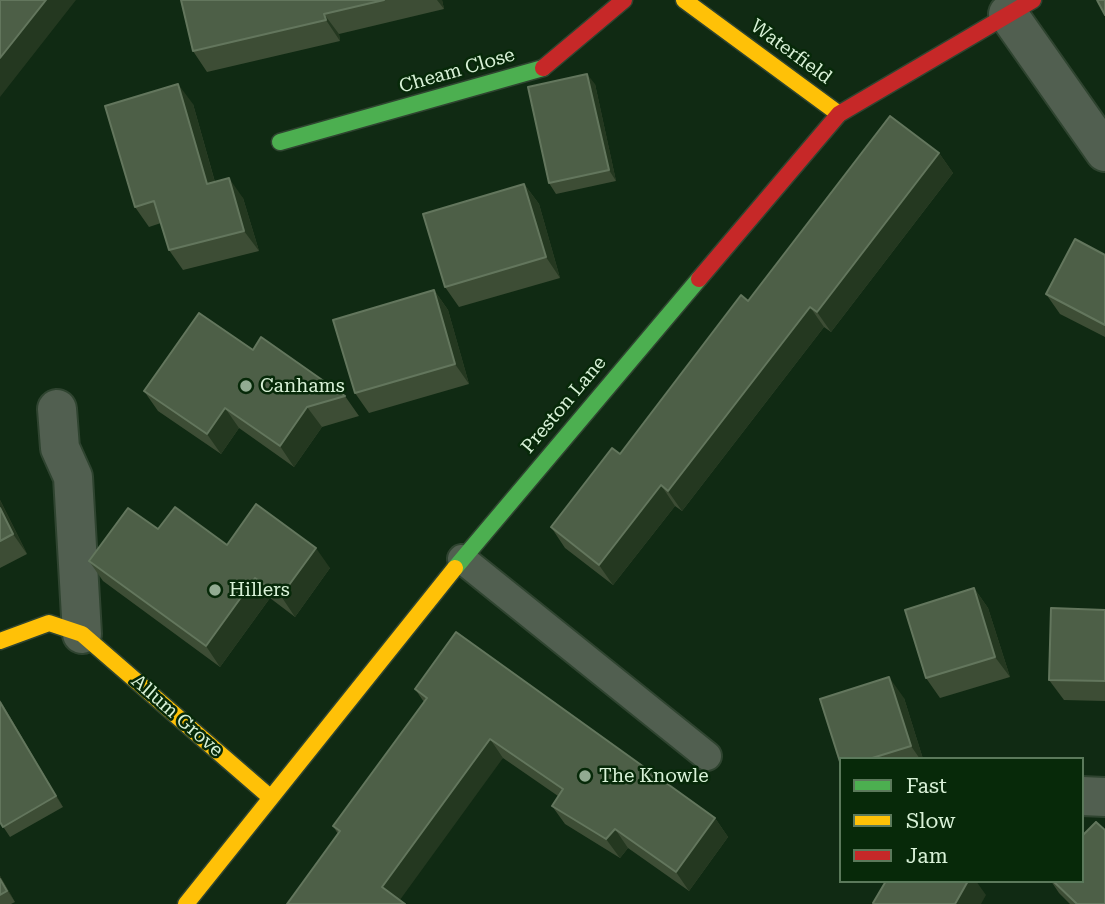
<!DOCTYPE html>
<html>
<head>
<meta charset="utf-8">
<style>
  body { margin:0 }
  #map { position:relative; width:1105px; height:904px; overflow:hidden; background:#102a13; font-family:"Roboto Serif",serif }
  canvas { display:block }
  .legend { position:absolute; left:839px; top:757px; width:245px; height:126px; box-sizing:border-box; background:#072909; border:2px solid #5b795b; margin:0; padding:9px 12px; list-style:none; font-size:21px; color:#d8f1d7 }
  .legend li { display:flex; align-items:center; gap:14px; height:35px }
  .legend b { width:35px; border:2px solid #5b795b }
</style>
</head>
<body>
<div id="map">
<canvas width="1105" height="904"></canvas>
<ul class="legend">
<li><b style="height:9px;background:#4caf50"></b>Fast</li>
<li><b style="height:9px;background:#ffc107"></b>Slow</li>
<li><b style="height:9px;background:#c62828"></b>Jam</li>
</ul>
</div>
<script>
const g = document.querySelector('canvas').getContext('2d');
g.lineJoin = 'round';
const poly = rows => new Path2D(rows.map(r => 'M' + r).join(''));
function stroke(path, color, width, dash) { g.strokeStyle = color; g.lineWidth = width; g.lineCap = dash ? 'butt' : 'round'; g.setLineDash(dash || []); g.stroke(path); }
function fillPath(path, color) { g.fillStyle = color; g.fill(path, 'evenodd'); }
function label(font, color, halo, rows, align = 'center') {
  g.font = font + ' "Roboto Serif",serif'; g.lineWidth = 5; g.setLineDash([]); g.textBaseline = 'middle'; g.strokeStyle = halo; g.fillStyle = color; for (const [text, x, y, turn = 0] of rows) {
    g.save(); g.translate(x, y); g.rotate((+turn || 0) * Math.PI / 180); g.textAlign = isNaN(turn) ? turn : align; if (halo) g.strokeText(text, 0, 0); g.fillText(text, 0, 0); g.restore();
  }
}
const lane = poly([
  [462,559,707,756]
]);
const street = poly([
  [1008,14,1105,152],
  [57,409,60,448,73,477,82,634],
  [1082,796,1105,797]
]);
const fast = poly([
  [280,142,543,68],
  [455,568,699,279]
]);
const slow = poly([
  [684,0,839,114],
  [0,641,49,623,82,634,271,798],
  [186,904,455,568]
]);
const jam = poly([
  [543,68,624,0],
  [699,279,839,114,1033,0]
]);
const wall = poly([
  [181,0,442,0,444,9,339,34,340,41,207,72,193,51],
  [595,84,616,181,556,194,549,183],
  [193,104,215,182,243,198,259,251,183,270,169,250,161,223,149,227,135,207],
  [939,153,953,173,831,332,824,327,682,511,675,506,613,585,565,548,551,527,620,454,748,301],
  [524,184,539,204,560,278,459,307,445,287],
  [1105,255,1105,337,1060,314,1046,294],
  [434,290,448,310,469,384,369,413,355,393],
  [253,350,345,396,359,416,322,427,294,467,239,428,221,454,158,411,144,391],
  [0,500,27,554,0,568],
  [158,529,227,545,330,568,295,617,270,598,220,667,103,581,89,561],
  [974,588,988,608,1010,677,940,698,926,678],
  [1105,610,1105,701,1064,700,1049,680],
  [415,689,715,818,728,837,689,891,628,848,620,858,565,824,552,806,558,796,503,758,287,904,338,834,333,826,424,702],
  [904,698,923,759,841,759],
  [0,700,63,807,10,837,0,822],
  [0,876,15,902,11,904,0,904],
  [1051,881,1082,881,1105,904,1070,904,1059,893]
]);
const shadedWall = poly([
  [46,0,76,0,0,97,0,58],
  [437,0,442,0,444,9],
  [324,14,339,34,340,41,326,20],
  [587,74,595,84,616,181,609,170],
  [178,84,193,104,221,204,207,184],
  [939,153,953,173,831,332,817,312],
  [229,178,243,198,259,251,244,231],
  [524,184,539,204,560,278,546,257],
  [434,290,448,310,469,384,455,364],
  [810,307,824,327,682,511,668,491],
  [307,407,322,427,294,467,280,446],
  [225,408,239,428,221,454,207,434],
  [661,485,675,506,613,585,599,565],
  [0,500,27,554,13,534,0,508],
  [316,548,330,568,295,617,281,596],
  [255,578,270,598,220,667,206,646],
  [974,588,988,608,1010,677,995,657],
  [889,677,904,698,923,759,920,759,911,746],
  [0,700,63,807,56,796,0,702],
  [490,739,503,758,397,904,382,887],
  [715,818,728,837,689,891,676,872],
  [615,829,628,848,620,858,606,839],
  [0,876,15,902,0,879],
  [968,881,976,881,986,895,981,904,955,904]
]);
const building = poly([
  [0,0,46,0,0,58,0,0],
  [181,0,384,0,324,14,326,20,193,51,181,0],
  [1097,0,1105,0,1105,15,1097,0],
  [587,74,609,170,549,183,528,87,587,74],
  [178,84,207,184,229,178,244,231,169,250,154,201,135,207,105,106,178,84],
  [890,116,939,153,817,312,810,307,668,491,661,485,599,565,551,527,612,448,620,454,741,295,748,301,890,116],
  [524,184,546,257,445,287,423,214,524,184],
  [1075,239,1105,255,1105,325,1046,294,1075,239],
  [434,290,455,364,355,393,333,320,434,290],
  [199,313,253,350,261,337,345,396,307,407,280,446,225,408,207,434,144,391,199,313],
  [256,504,316,548,281,596,255,578,206,646,89,561,128,508,158,529,175,507,227,545,256,504],
  [0,508,13,534,0,541,0,508],
  [974,588,995,657,926,678,905,610,974,588],
  [1051,608,1105,610,1105,681,1049,680,1051,608],
  [456,632,715,818,676,872,615,829,606,839,552,806,563,789,490,739,382,887,405,904,287,904,340,831,333,826,427,698,415,689,456,632],
  [889,677,911,746,869,759,841,759,841,765,820,699,889,677],
  [0,702,56,796,3,827,0,822,0,702],
  [1096,822,1105,830,1105,904,1077,904,1053,881,1082,881,1082,836,1096,822],
  [0,879,7,891,0,895,0,879],
  [886,881,968,881,955,904,874,904,873,903,886,881]
]);
const markers = [
  [246,386,7,"#92ab92"],
  [215,590,7,"#92ab92"],
  [585,776,7,"#92ab92"]
];
const streetNames = [
  ["Waterfield",791,52,36],
  ["Cheam Close",457,71,-16],
  ["Preston Lane",564,405,-50],
  ["Allum Grove",177,716,41]
];
const poiNames = [
  ["Canhams",260,386],
  ["Hillers",229,590],
  ["The Knowle",599,776]
];
stroke(lane, '#2f4430', 32);
stroke(street, '#2f4430', 42);
stroke(fast, '#2f4430', 19);
stroke(slow, '#2f4430', 19);
stroke(jam, '#2f4430', 19);
stroke(lane, '#515f50', 28);
stroke(street, '#515f50', 38);
stroke(fast, '#4caf50', 16);
stroke(slow, '#ffc107', 16);
stroke(jam, '#c62828', 16);
fillPath(wall, '#3d4d35');
fillPath(shadedWall, '#243820');
fillPath(building, '#4d5f47');
stroke(building, '#63765d', 2);
for (const [x, y, r, color] of markers) { const dot = new Path2D(); dot.arc(x, y, r, 0, 2 * Math.PI); g.fillStyle = color; g.fill(dot); stroke(dot, '#072909', 2.5); }
label('19px', '#d8f1d7', '#072909', streetNames);
label('19px', '#d8f1d7', '#072909', poiNames, 'left');
</script>
</body>
</html>
